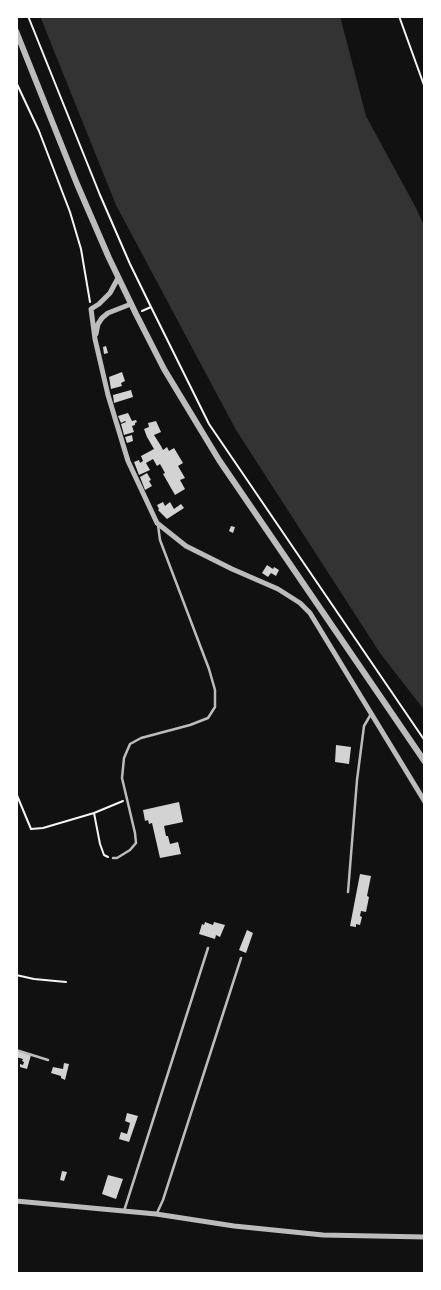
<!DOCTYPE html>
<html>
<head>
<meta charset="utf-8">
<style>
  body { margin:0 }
  #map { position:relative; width:441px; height:1290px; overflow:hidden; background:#111; font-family:"Sofia Sans Condensed",sans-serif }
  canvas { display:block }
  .frame { position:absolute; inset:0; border:18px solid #fff; pointer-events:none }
</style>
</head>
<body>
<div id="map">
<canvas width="441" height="1290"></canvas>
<div class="frame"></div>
</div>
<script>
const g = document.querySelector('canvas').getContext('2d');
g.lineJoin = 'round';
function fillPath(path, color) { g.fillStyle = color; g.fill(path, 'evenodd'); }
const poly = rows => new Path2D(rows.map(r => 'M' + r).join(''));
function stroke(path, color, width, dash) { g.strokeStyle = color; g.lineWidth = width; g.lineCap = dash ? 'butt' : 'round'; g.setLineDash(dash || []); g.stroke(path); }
const water = poly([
  [40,16,340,16,366,116,416,208,425,228,425,711,380,653,236,430,116,205]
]);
const building = poly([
  [106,346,108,353,104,354,103,347],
  [122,372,125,381,121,383,122,386,111,389,109,377],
  [131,390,133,397,114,403,113,395],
  [128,413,132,421,136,420,137,422,135,423,135,425,132,426,134,432,124,435,121,424,126,422,125,421,121,423,118,416],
  [156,421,161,432,154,435,161,446,163,450,167,447,169,451,174,448,183,463,178,466,185,478,180,480,185,489,175,495,163,474,165,473,160,464,157,466,153,459,146,463,150,470,139,475,134,462,139,460,140,463,143,461,141,456,154,449,147,437,144,429,149,427,148,423],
  [132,435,133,441,127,443,125,437],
  [147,473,151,480,149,481,152,486,145,490,140,477],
  [163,502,165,506,170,502,174,509,181,504,184,508,167,519,158,510,159,509,157,505],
  [231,526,235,527,233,533,229,531],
  [267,565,273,569,274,567,279,570,276,576,271,573,268,577,262,573],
  [336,745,351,747,349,764,335,762],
  [179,802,183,822,164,826,166,836,168,836,170,844,178,842,181,854,160,858,152,823,149,824,148,820,145,821,143,810],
  [360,874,371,876,367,896,369,897,366,912,361,911,360,916,362,917,360,925,356,924,356,927,350,926],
  [205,922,213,925,214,922,225,925,220,937,216,935,215,939,199,934,202,924,204,925],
  [247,930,253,933,246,953,239,950],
  [16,1051,31,1055,27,1069,20,1067,20,1064,23,1065,24,1062,22,1061,23,1059,16,1057],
  [64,1063,69,1064,65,1080,61,1078,61,1076,51,1073,53,1067,63,1069],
  [127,1113,138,1116,129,1142,119,1139,121,1132,127,1134,129,1127,130,1123,125,1121],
  [62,1171,67,1172,64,1181,60,1180],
  [108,1175,123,1179,116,1199,102,1194]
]);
const path = poly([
  [28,16,100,195,130,264,151,307,142,311],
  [399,16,425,88],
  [16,82,39,131,70,212,81,249,90,302],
  [151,307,209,424,425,741],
  [16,793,31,829,43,828,94,813,123,801],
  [94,813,100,844,104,855,108,857],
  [16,975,34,979,66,982]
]);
const service = poly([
  [113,858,117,858,130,850,136,843,135,833,122,778,124,758,130,744,141,738,190,725,208,718,215,707,215,690,209,669,160,540,158,525],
  [348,892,357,780,364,726,371,714],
  [16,1050,48,1060],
  [124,1211,208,948],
  [157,1213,163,1200,241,958]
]);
const minor = poly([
  [118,278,110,293,99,304,91,309,95,339,108,395,128,461,157,523,186,546,232,569,278,589,300,603,310,613,425,802],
  [96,334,98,324,102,318,108,313,131,304],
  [16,1201,156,1214,234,1226,323,1235,425,1237]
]);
const tertiary = poly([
  [16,31,77,184,109,258,136,314,164,369,219,460,425,762]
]);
fillPath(water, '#333');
fillPath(building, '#d3d3d3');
stroke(path, '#f5f5f5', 2);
stroke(service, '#bcbcbc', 2.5);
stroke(minor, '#bcbcbc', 5);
stroke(tertiary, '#bcbcbc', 6);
</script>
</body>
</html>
